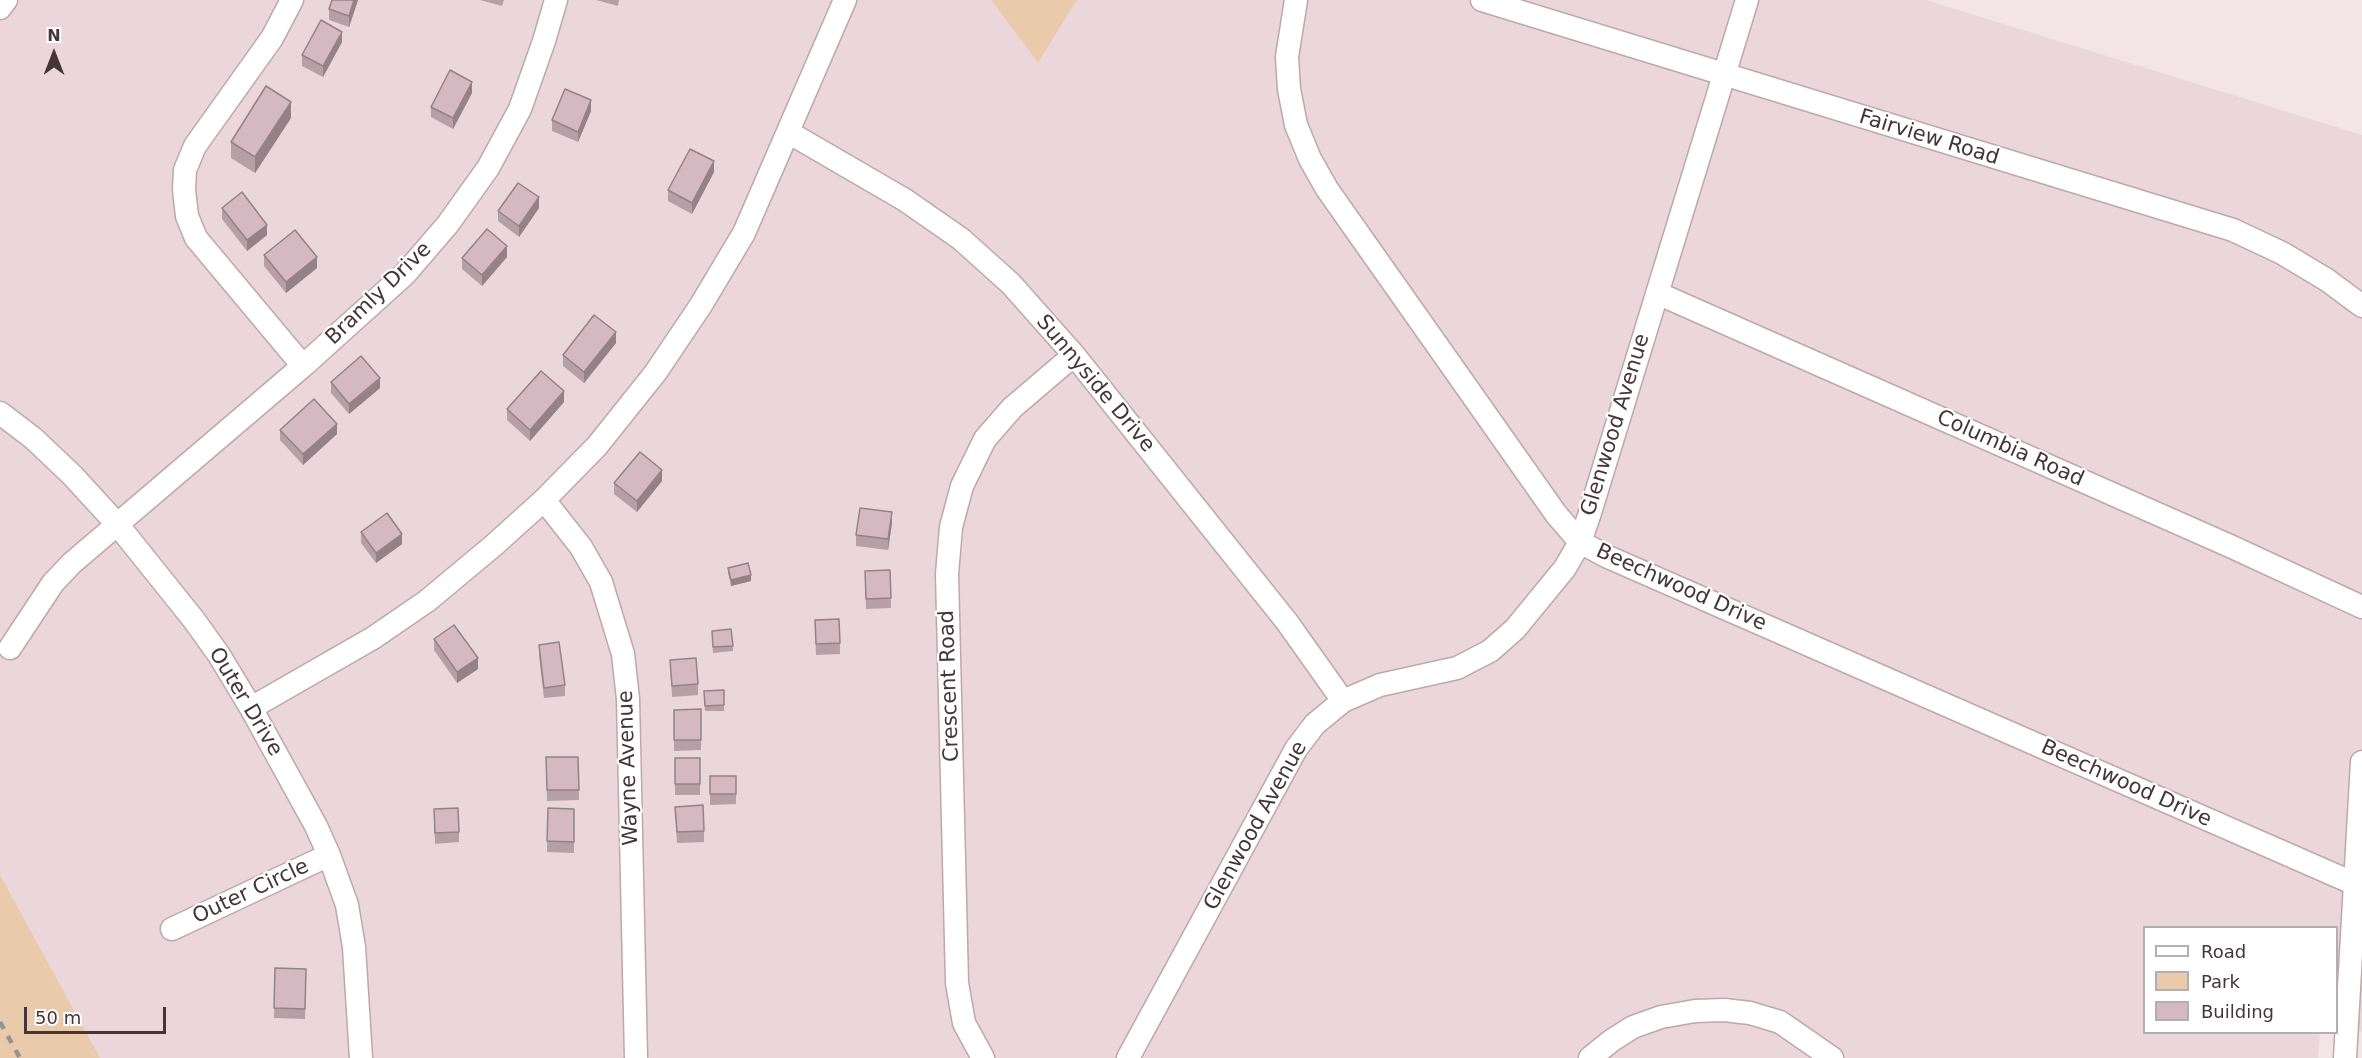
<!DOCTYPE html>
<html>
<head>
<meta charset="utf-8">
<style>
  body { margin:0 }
  #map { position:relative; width:2362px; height:1058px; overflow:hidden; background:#f3e4e8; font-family:"DejaVu Sans",sans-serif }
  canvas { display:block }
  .legend { position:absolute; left:2143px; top:926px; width:195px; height:108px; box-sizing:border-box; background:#fff; border:2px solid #b5aeb0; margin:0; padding:8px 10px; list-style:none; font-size:18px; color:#45343a }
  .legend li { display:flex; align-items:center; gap:12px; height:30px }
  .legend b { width:30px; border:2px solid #b5aeb0 }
  .north { position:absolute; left:24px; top:24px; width:60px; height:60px; -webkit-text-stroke:4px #fff; paint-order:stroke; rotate:0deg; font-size:16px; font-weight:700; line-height:24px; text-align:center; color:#45343a }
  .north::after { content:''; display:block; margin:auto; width:21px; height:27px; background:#45343a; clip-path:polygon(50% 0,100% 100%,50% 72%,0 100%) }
  .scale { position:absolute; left:24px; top:1007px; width:142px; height:27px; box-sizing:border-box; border:3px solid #45343a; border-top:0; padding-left:8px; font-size:18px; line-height:21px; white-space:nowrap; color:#45343a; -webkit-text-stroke:4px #fff; paint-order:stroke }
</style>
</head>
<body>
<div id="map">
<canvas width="2362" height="1058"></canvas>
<ul class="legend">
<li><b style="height:8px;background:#fff"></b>Road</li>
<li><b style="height:16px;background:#e9cbab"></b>Park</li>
<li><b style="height:16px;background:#d5b9c2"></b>Building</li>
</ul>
<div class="north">N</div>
<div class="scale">50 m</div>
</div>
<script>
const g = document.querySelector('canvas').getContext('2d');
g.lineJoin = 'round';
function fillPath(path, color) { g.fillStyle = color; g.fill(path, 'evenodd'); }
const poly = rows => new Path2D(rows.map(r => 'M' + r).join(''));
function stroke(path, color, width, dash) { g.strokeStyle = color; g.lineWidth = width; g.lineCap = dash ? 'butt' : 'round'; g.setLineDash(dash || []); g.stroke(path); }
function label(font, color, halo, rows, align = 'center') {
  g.font = font + ' "DejaVu Sans",sans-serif'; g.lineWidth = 4.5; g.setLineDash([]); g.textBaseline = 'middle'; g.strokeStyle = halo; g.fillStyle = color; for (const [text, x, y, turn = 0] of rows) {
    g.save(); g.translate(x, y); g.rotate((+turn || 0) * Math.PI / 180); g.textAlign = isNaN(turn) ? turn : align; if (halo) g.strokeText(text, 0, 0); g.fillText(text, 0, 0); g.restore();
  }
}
const residential = poly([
  [0,0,991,0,1038,63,1077,0,1926,0,2362,135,2362,1032,2337,1020,2336,928,2144,928,2144,1032,2320,1033,2318,1058,97,1058,0,879]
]);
const green = poly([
  [991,0,1077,0,1038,63],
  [0,875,100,1058,0,1058]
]);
const minor = poly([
  [292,0,272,38,195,146,185,170,184,190,187,216,196,238,303,366],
  [1296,0,1287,57,1289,89,1296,125,1310,159,1327,189,1556,514,1580,542,1608,557,2362,887],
  [1482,0,2233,230,2282,253,2327,280,2362,306],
  [0,8,6,0],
  [788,132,905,200,961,239,1011,284,1074,355,1287,622,1343,701],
  [1657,293,2230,546,2362,607],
  [0,413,33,438,72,475,117,524,194,620,219,655,251,708,316,826,329,855,347,905,354,947,361,1058],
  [544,500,581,547,601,582,623,654,628,699,636,1058],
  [10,648,53,583,72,563,303,366,405,274,448,224,488,168,520,109,544,41,556,0],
  [251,708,373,638,427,601,493,546,544,500,597,446,656,372,701,305,744,233,845,0],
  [172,929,329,855],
  [983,1058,964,1023,957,983,947,574,951,527,962,486,985,439,1012,408,1074,355],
  [1128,1058,1296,749,1315,724,1343,701,1380,685,1457,668,1490,651,1515,629,1565,568,1580,542,1589,516,1747,0],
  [1590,1058,1611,1041,1633,1027,1661,1017,1695,1011,1724,1010,1750,1013,1780,1022,1832,1058],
  [2345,1058,2362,762]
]);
const rail = poly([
  [0,1022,20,1058]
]);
const wall = poly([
  [332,0,358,0,349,27,329,20,329,9],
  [480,0,504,0,502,6],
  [596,0,619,0,618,6],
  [342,42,323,77,302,66,302,55],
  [472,93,453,129,431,117,431,107],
  [591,111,578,142,552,131,552,120],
  [291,118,255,173,231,158,231,142],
  [714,172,692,214,668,201,668,190],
  [222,208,267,235,247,251,222,219],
  [539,208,519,237,498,221,498,211],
  [264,255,317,268,286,293,264,266],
  [507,257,482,286,462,269,462,258],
  [616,343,584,383,563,366,563,355],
  [331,382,380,388,349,414,331,393],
  [564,402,530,441,507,420,507,409],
  [280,430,337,434,303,465,280,440],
  [662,481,637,512,614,494,614,483],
  [892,523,888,550,856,546,856,535],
  [361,532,402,544,376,563,361,543],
  [728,568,751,581,731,586,728,573],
  [890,570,891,608,866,609,865,571],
  [815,620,840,643,840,654,816,655],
  [712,631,733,646,733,651,713,653],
  [434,639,478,669,457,683,434,650],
  [539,645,565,685,565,696,544,698,539,656],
  [670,660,698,684,698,695,672,697],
  [724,690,724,711,705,711,704,691],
  [701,709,701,750,674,751,674,710],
  [546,757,578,757,579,800,547,801],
  [675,758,700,758,700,795,675,795],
  [710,776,736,776,736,804,710,805],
  [675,807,704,831,704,842,677,843],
  [548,808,574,809,574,853,547,852],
  [434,809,459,832,459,842,435,844],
  [275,968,306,969,305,1019,274,1018]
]);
const shadedWall = poly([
  [354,0,358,0,349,27,349,16],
  [342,32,342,42,323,77,323,66],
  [472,82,472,93,453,129,453,118],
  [591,100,591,111,578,142,578,132],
  [291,102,291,118,255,173,255,157],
  [714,161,714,172,692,214,692,203],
  [539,197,539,208,519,237,519,226],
  [267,225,267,235,247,251,247,240],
  [507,246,507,257,482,286,482,275],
  [317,257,317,268,286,293,286,282],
  [616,332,616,343,584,383,584,372],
  [380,378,380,388,349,414,349,404],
  [564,391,564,402,530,441,530,430],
  [337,424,337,434,303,465,303,454],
  [662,470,662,481,637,512,637,501],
  [892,512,892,523,888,550,888,539],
  [402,534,402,544,376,563,376,553],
  [751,575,751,581,731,586,731,580],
  [478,658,478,669,457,683,457,672]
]);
const building = poly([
  [332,0,354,0,349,16,329,9,332,0],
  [321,20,342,32,323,66,302,55,321,20],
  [450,70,472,82,453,118,431,107,450,70],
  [266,86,291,102,255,157,231,142,266,86],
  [565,89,591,100,578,132,552,120,565,89],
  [690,149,714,161,692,203,668,190,690,149],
  [518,183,539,197,519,226,498,211,518,183],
  [242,192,267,225,247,240,222,208,242,192],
  [487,229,507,246,482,275,462,258,487,229],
  [295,230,317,257,286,282,264,255,295,230],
  [594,315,616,332,584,372,563,355,594,315],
  [361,356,380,378,349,404,331,382,361,356],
  [541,371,564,391,530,430,507,409,541,371],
  [314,399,337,424,303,454,280,430,314,399],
  [640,452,662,470,637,501,614,483,640,452],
  [860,508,892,512,888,539,856,535,860,508],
  [387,513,402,534,376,553,361,532,387,513],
  [748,563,751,575,731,580,728,568,748,563],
  [890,570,891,598,866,599,865,571,890,570],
  [839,619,840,643,816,644,815,620,839,619],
  [454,625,478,658,457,672,434,639,454,625],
  [731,629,733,646,713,647,712,631,731,629],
  [559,642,565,685,544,688,539,645,559,642],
  [696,658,698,684,672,686,670,660,696,658],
  [724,690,724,705,705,706,704,691,724,690],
  [701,709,701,740,674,740,674,710,701,709],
  [546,757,578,757,579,790,547,790,546,757],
  [675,758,700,758,700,784,675,784,675,758],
  [710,776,736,776,736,794,710,794,710,776],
  [703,805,704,831,677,832,675,807,703,805],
  [458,808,459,832,435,833,434,809,458,808],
  [548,808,574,809,574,842,547,841,548,808],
  [275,968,306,969,305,1009,274,1008,275,968]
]);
const streetNames = [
  ["Fairview Road",1929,138,17],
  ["Bramly Drive",379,294,-44],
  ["Sunnyside Drive",1095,384,50],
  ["Glenwood Avenue",1616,425,-73],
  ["Columbia Road",2010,449,24],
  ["Beechwood Drive",1681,588,24],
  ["Crescent Road",950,686,-92],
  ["Outer Drive",245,702,59],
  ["Wayne Avenue",629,768,-92],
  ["Beechwood Drive",2126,784,24],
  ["Glenwood Avenue",1256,826,-61],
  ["Outer Circle",251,892,-25]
];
fillPath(residential, '#ebd6db');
fillPath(green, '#e9cbab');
stroke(minor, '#bea7ad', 25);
stroke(minor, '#fff', 22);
stroke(rail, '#949494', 4.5, [8, 8]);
fillPath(wall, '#b79fa7');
fillPath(shadedWall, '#958288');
fillPath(building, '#d5b9c2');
stroke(building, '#958288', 1.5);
label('21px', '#45343a', '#fff', streetNames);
</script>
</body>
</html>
